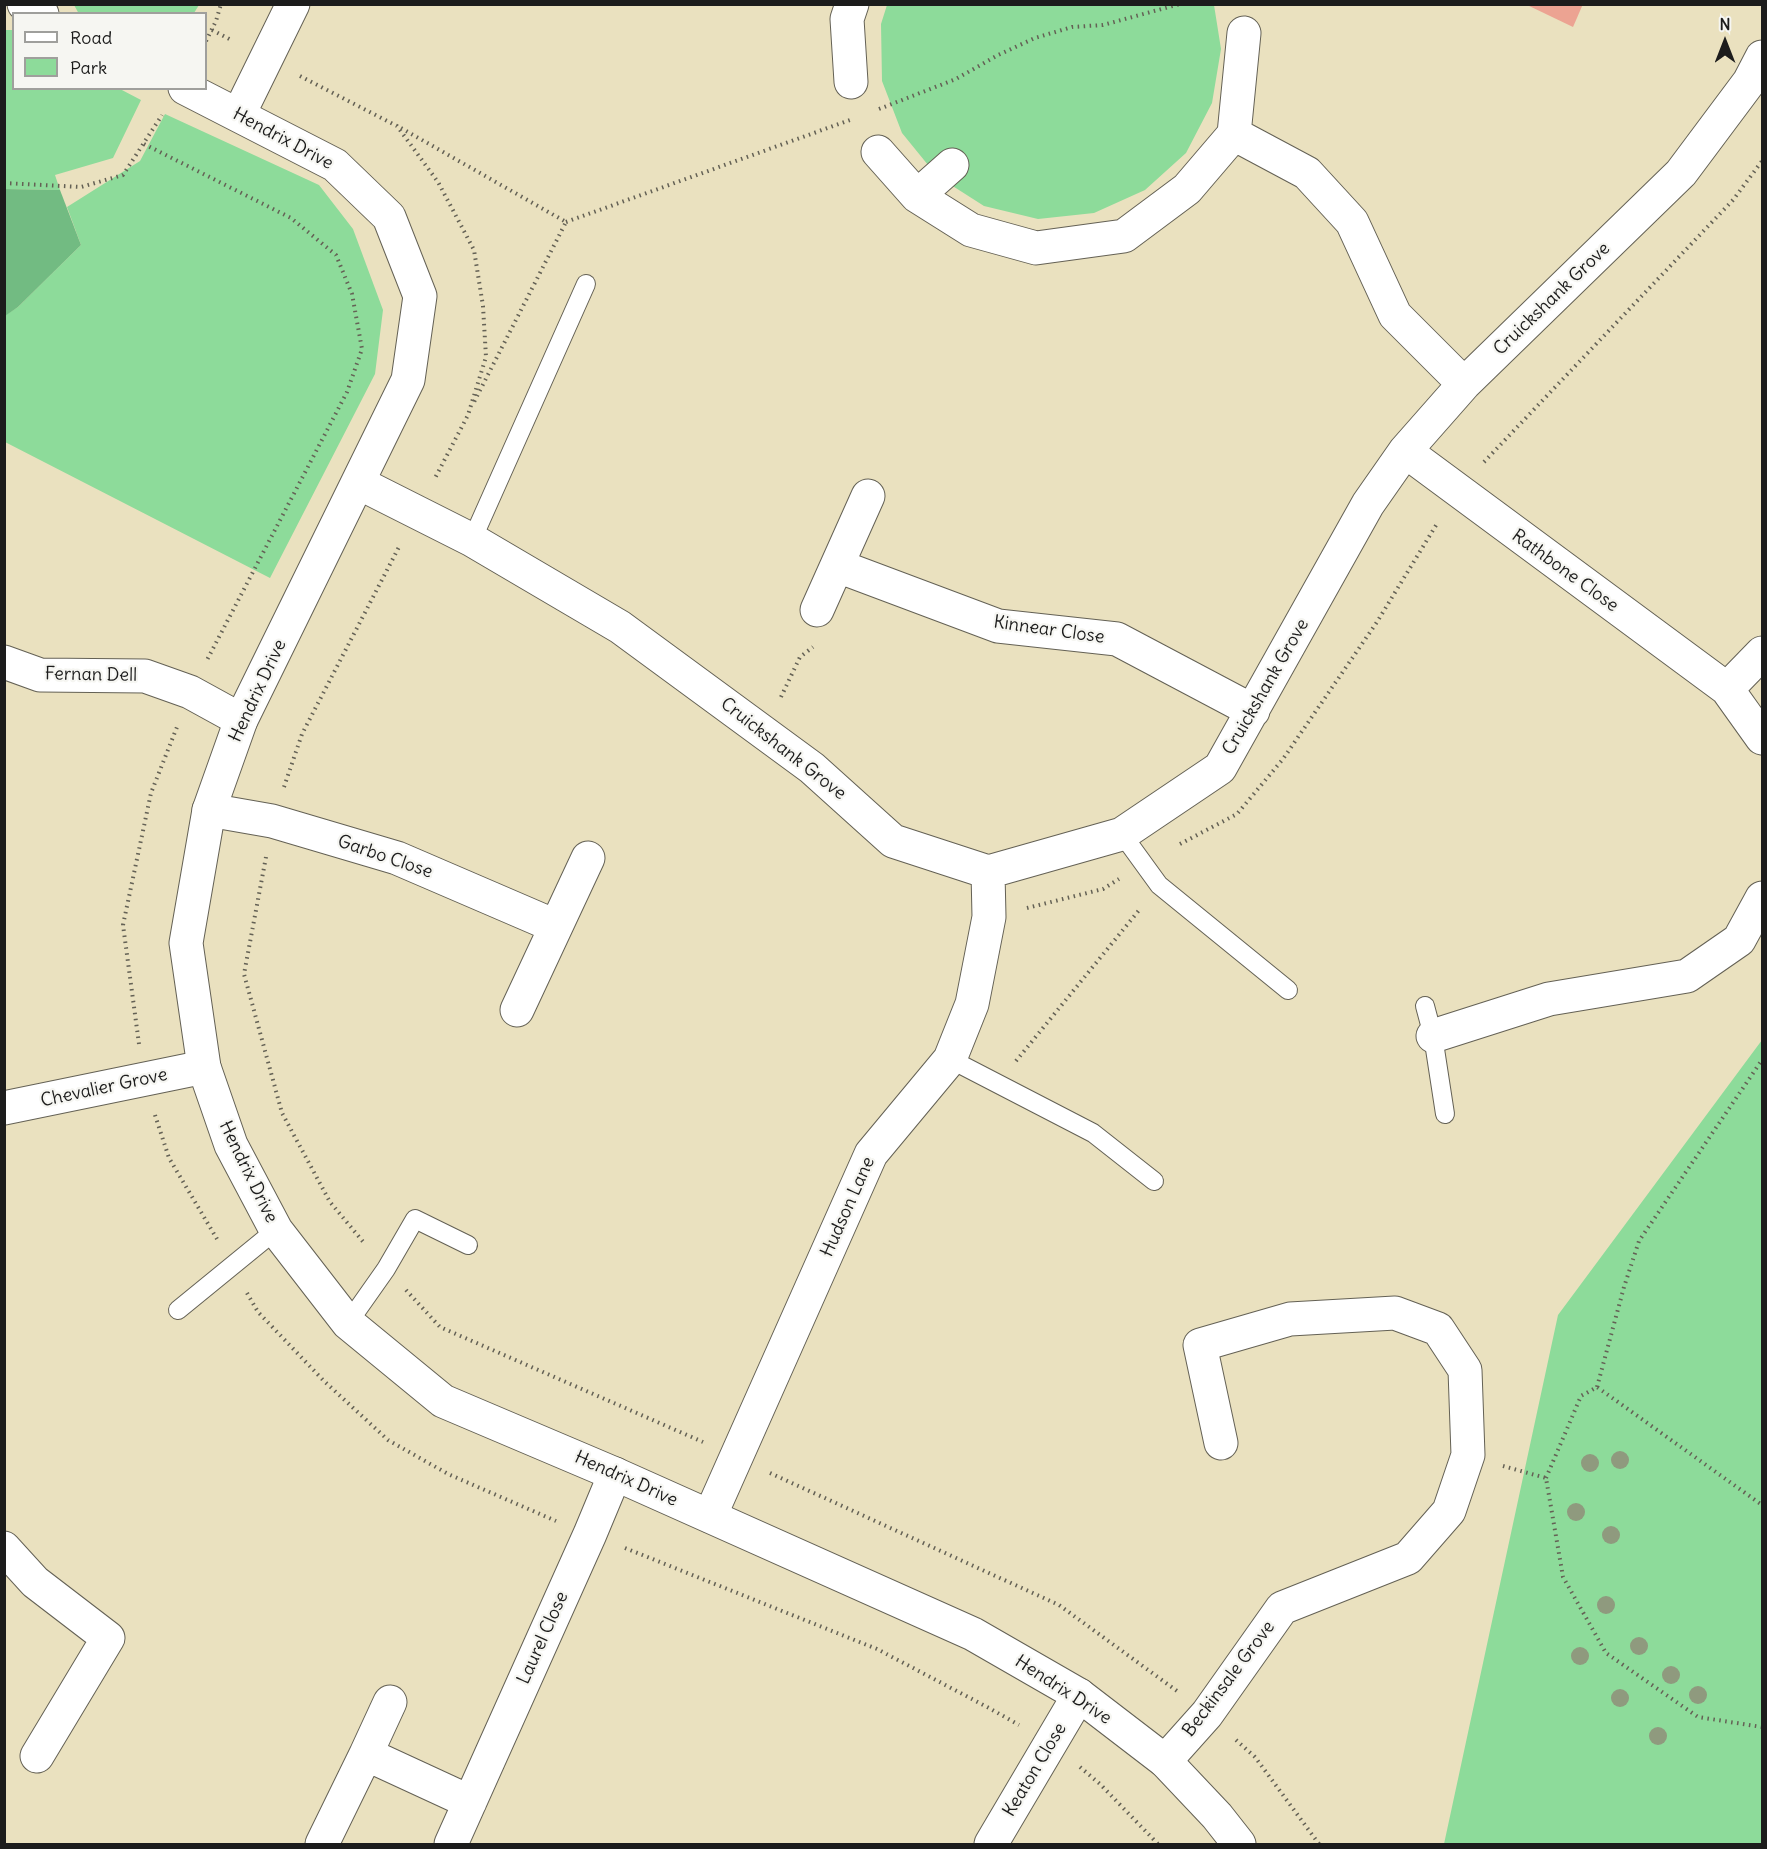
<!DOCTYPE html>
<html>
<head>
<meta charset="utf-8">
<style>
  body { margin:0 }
  #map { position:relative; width:1767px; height:1849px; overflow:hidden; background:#eae1bf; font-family:Delius,sans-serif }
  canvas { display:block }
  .frame { position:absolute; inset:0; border:6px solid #1c1c1c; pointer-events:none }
  .legend { position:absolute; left:12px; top:12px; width:195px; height:78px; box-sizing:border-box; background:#f6f6f2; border:2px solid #9f9f9c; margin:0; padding:8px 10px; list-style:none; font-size:18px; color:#1c1c1c }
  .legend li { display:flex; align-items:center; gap:12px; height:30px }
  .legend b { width:30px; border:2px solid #9f9f9c }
  .north { position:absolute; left:1695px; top:12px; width:60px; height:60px; -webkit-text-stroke:4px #f6f6f2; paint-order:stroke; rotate:0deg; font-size:16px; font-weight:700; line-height:24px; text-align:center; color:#1c1c1c }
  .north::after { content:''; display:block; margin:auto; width:21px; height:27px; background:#1c1c1c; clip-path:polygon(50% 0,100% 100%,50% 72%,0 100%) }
</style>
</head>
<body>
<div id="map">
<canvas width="1767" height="1849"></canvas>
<div class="frame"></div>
<ul class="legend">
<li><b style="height:8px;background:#fff"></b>Road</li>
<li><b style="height:16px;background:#8ddb9a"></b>Park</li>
</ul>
<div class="north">N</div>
</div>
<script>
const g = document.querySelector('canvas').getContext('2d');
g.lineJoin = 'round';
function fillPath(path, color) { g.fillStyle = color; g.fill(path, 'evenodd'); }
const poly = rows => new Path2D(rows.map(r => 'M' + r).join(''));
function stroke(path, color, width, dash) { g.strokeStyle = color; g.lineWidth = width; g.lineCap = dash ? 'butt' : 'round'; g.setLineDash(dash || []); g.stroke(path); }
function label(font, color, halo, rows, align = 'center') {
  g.font = font + ' Delius,sans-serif'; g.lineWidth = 4.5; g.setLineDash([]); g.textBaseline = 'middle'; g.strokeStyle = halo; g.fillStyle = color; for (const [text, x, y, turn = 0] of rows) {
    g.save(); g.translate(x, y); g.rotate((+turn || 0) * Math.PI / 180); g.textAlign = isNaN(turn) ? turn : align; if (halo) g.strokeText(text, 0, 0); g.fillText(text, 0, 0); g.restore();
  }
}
const green = poly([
  [74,5,199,4,199,5,194,13,79,14],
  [887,5,1214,5,1221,49,1212,103,1186,153,1145,190,1094,213,1038,219,984,206,937,176,902,133,882,81,881,24],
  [5,30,13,30,14,88,120,89,141,100,113,158,55,175,60,190,5,189],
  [165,114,319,185,353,229,383,310,375,374,270,578,5,442,4,316,18,307,81,245,67,207,140,161],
  [1762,1040,1762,1844,1444,1844,1558,1315]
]);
const forest = poly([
  [5,189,60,190,81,245,18,307,5,316]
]);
const building = poly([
  [1525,4,1583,4,1573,27]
]);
const path = poly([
  [212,30,233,41],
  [206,41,216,21,221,4],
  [300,76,397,126,438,182,474,250,483,306,486,357,468,415,434,480],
  [879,109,956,79,998,55,1035,38,1072,27,1103,25,1180,4],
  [401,128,566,222,474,402],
  [144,144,291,218,336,255,352,294,362,349,347,392,207,660],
  [4,183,81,187,123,175,162,115],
  [566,222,850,120],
  [1484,462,1733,200,1762,161],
  [781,697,800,657,813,647],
  [284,787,302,734,400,545],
  [1180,844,1237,814,1283,759,1377,622,1438,522],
  [266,857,244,974,282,1113,330,1202,365,1244],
  [1027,908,1103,889,1119,879],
  [139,1044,123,925,151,793,177,727],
  [1016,1061,1140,909],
  [155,1115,169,1158,217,1239],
  [406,1290,440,1327,703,1442],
  [247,1293,258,1312,324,1381,388,1440,448,1474,556,1521],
  [1597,1387,1624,1287,1639,1241,1762,1060],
  [1503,1466,1546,1478,1563,1577,1606,1653,1698,1717,1762,1727],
  [770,1473,1059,1605,1177,1691],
  [1546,1478,1581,1396,1597,1387,1762,1505],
  [625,1548,877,1649,989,1708,1019,1725],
  [1236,1740,1255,1757,1319,1844],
  [1080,1767,1100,1784,1158,1844]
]);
const service = poly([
  [472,540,586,284],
  [1122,834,1159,885,1288,990],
  [1425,1006,1433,1036,1445,1114],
  [950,1059,1093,1133,1154,1181],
  [178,1310,276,1230],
  [348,1323,386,1269,415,1219,468,1245]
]);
const minor = poly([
  [1244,33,1234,134,1307,173,1352,222,1395,315,1464,384],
  [851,82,847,19,852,4],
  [239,114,293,4],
  [878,152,917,196,971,230,1036,248,1124,236,1187,189,1234,134],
  [917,196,952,165],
  [1405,451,1727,689,1762,653],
  [359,483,472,540,620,627,812,768,893,841,988,872,1122,834,1220,768,1368,504,1405,451,1464,384,1681,173,1749,82,1762,57],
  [838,566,998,626,1117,639,1253,711],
  [817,610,868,496],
  [4,662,40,675,145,676,190,692,241,720],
  [1727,689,1762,738],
  [209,810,272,821,397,858,555,926],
  [517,1010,588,858],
  [1433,1036,1549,999,1687,976,1739,940,1762,898],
  [4,1108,204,1067],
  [710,1516,871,1154,950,1059,972,1004,989,917,988,872],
  [4,1548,35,1582,108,1638,37,1756],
  [366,1754,390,1702],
  [1165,1761,1207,1714,1282,1608,1408,1558,1449,1511,1468,1455,1465,1370,1438,1329,1395,1313,1290,1319,1200,1345,1221,1443],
  [322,1844,366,1754,470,1802],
  [451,1844,590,1534,615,1474],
  [991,1844,1079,1695]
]);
const tertiary = poly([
  [24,4,42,14],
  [185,88,335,165,389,217,420,296,408,380,241,720,209,810,186,943,204,1067,231,1145,276,1230,348,1323,443,1401,615,1474,973,1634,1079,1695,1165,1761,1217,1816,1239,1844]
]);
const trees = [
  [1620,1460],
  [1590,1463],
  [1576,1512],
  [1611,1535],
  [1606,1605],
  [1639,1646],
  [1580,1656],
  [1671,1675],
  [1698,1695],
  [1620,1698],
  [1658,1736]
];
const streetNames = [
  ["Hendrix Drive",283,139,28],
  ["Cruickshank Grove",1552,299,-44],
  ["Rathbone Close",1565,571,36],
  ["Kinnear Close",1049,630,8],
  ["Fernan Dell",91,675,1],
  ["Cruickshank Grove",1266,687,-60],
  ["Hendrix Drive",258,691,-65],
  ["Cruickshank Grove",783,749,38],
  ["Garbo Close",385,857,19],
  ["Chevalier Grove",104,1088,-12],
  ["Hendrix Drive",248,1172,64],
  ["Hudson Lane",848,1207,-66],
  ["Hendrix Drive",626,1479,24],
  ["Laurel Close",543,1638,-66],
  ["Beckinsale Grove",1229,1679,-53],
  ["Hendrix Drive",1063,1690,33],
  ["Keaton Close",1035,1770,-59]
];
fillPath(green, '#8ddb9a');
fillPath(forest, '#72bb82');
fillPath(building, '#eca392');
stroke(service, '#646155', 20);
stroke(minor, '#646155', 35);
stroke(tertiary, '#646155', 35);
stroke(path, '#646155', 4, [1.5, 4.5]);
stroke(service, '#fff', 18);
stroke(minor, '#fff', 33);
stroke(tertiary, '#fff', 33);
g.fillStyle = '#8f9a7e';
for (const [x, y] of trees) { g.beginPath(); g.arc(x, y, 9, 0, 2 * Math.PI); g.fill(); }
label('18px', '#1c1c1c', '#f6f6f2', streetNames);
</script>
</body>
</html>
